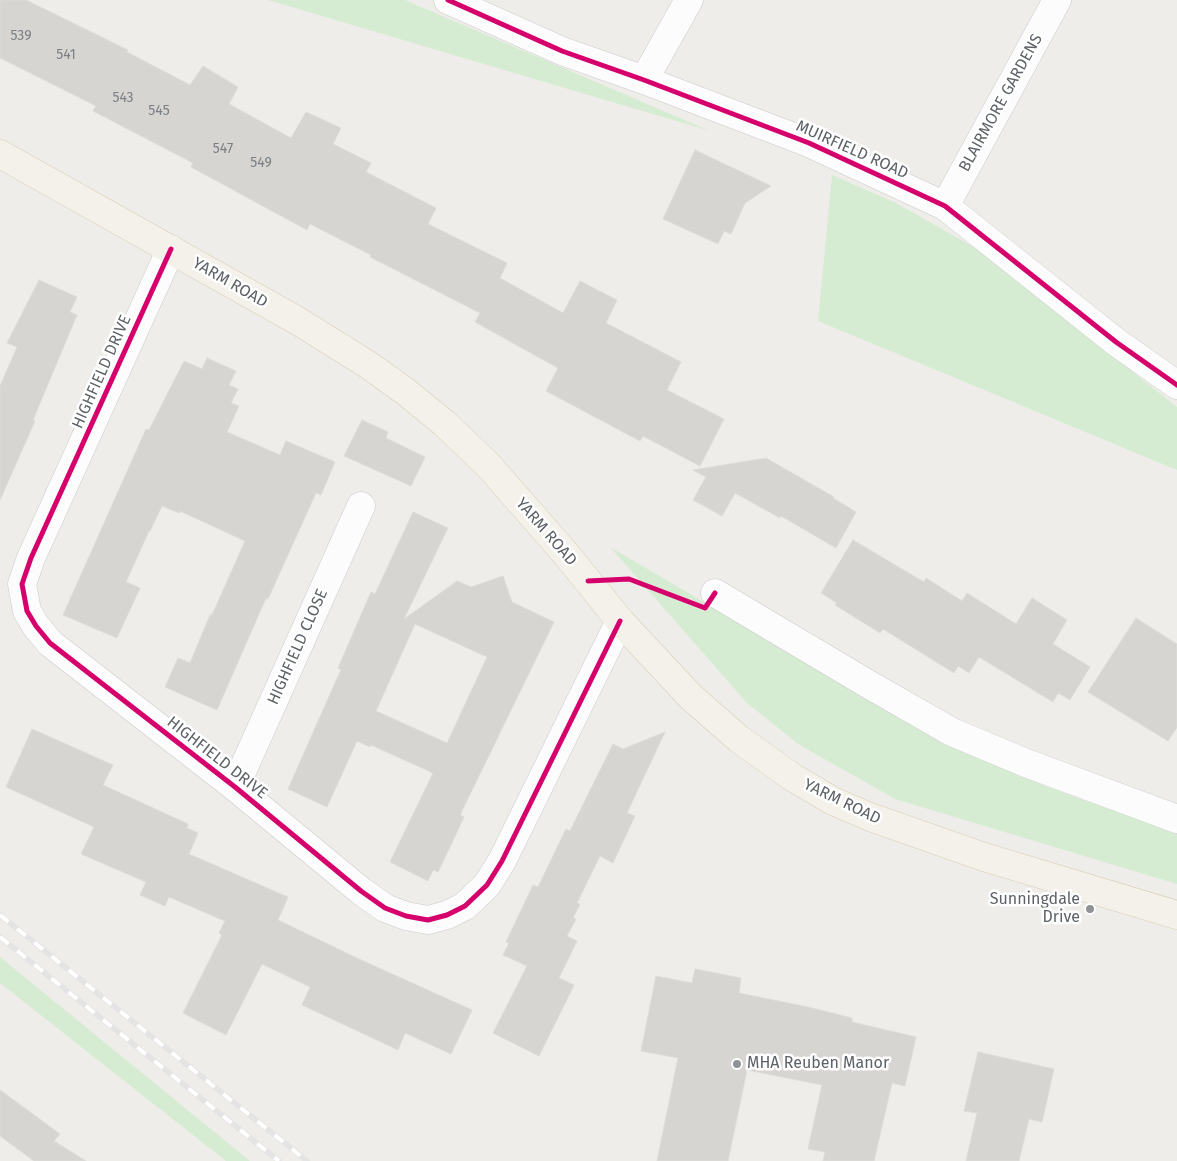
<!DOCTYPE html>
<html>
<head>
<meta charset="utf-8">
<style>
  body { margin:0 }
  canvas { display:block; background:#eeede9 }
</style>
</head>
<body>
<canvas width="1177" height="1161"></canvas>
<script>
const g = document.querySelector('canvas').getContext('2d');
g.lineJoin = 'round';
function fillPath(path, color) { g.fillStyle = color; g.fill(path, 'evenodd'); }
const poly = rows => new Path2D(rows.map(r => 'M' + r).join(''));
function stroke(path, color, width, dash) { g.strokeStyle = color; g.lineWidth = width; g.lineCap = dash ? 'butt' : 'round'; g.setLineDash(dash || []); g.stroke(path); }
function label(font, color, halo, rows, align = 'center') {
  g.font = font + ' "Fira Sans",sans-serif'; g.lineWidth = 5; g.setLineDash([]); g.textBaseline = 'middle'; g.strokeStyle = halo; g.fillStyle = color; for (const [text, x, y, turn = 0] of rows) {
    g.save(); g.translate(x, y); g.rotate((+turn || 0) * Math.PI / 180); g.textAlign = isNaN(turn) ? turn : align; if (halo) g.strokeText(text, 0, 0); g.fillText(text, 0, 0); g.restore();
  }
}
const green = poly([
  [268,0,405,0,710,131],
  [832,175,894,202,979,250,1177,407,1177,470,818,321],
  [610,547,912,724,968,752,1045,786,1177,833,1177,884,895,799,798,744,747,703],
  [0,957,250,1161,226,1161,0,983]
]);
const building = poly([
  [0,0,26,0,128,50,127,52,190,85,203,66,238,87,229,104,291,138,306,112,341,128,333,144,371,163,366,172,436,208,428,224,507,263,500,278,563,313,580,281,617,300,606,323,681,362,667,390,724,419,700,466,643,436,640,441,546,391,558,368,475,322,480,313,370,257,371,255,310,224,307,230,191,167,193,163,93,111,96,106,0,58,0,0],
  [695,150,771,186,745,203,731,234,724,231,718,244,663,219,695,150],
  [39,280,77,297,70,312,77,315,33,420,35,421,0,500,0,386,17,347,7,343,39,280],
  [207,358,236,371,229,385,238,389,231,403,239,406,227,432,280,455,286,441,335,462,321,495,316,493,268,599,266,598,217,710,165,687,178,658,190,663,210,615,212,615,245,541,180,511,179,513,162,506,150,531,149,531,126,582,140,588,117,638,63,615,146,429,149,430,184,361,202,369,207,358],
  [362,420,388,432,386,438,425,457,411,486,344,456,362,420],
  [766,458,834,497,833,498,856,512,836,548,781,516,780,518,735,493,722,516,693,500,706,477,693,470,766,458],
  [413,512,448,528,404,619,457,581,471,587,503,576,512,602,554,622,460,815,464,817,451,845,438,872,433,870,428,881,390,862,433,773,371,745,370,747,357,741,327,807,288,789,334,685,341,670,338,668,371,592,375,594,413,512],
  [415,624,487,657,447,743,376,711,415,624],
  [853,540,924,582,926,578,962,601,967,593,1016,624,1032,598,1067,620,1053,644,1090,667,1070,700,1058,693,1053,702,979,657,969,673,958,666,954,673,883,629,880,633,835,605,837,603,821,593,853,540],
  [1136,618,1177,644,1177,727,1168,741,1088,692,1136,618],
  [32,729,113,765,103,785,188,824,187,828,198,833,189,854,288,897,278,920,359,959,472,1010,451,1054,405,1033,398,1050,302,1005,310,987,262,964,226,1035,183,1013,222,935,219,933,225,921,169,897,165,906,140,895,146,882,81,854,94,827,6,787,32,729],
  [665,732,627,813,635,816,613,863,600,856,577,903,580,904,573,918,576,919,567,936,577,941,559,978,574,985,539,1056,493,1033,527,966,503,955,509,943,506,942,533,885,538,887,566,829,570,831,613,744,623,749,665,732],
  [695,969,741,978,739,993,808,1007,852,1018,852,1022,916,1037,905,1086,892,1083,874,1161,823,1161,825,1152,808,1149,822,1085,747,1070,728,1161,657,1161,678,1058,641,1051,656,976,692,983,695,969],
  [978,1052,1054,1069,1042,1122,1029,1119,1019,1161,966,1161,977,1113,964,1111,978,1052],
  [0,1090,60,1134,54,1141,86,1161,34,1161,0,1136,0,1090]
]);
const street = poly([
  [448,0,562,51,644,80,809,143,945,206,1116,342,1177,385],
  [644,80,689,0],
  [945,206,1057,0],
  [171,249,31,558,22,584,27,611,36,626,50,643,235,787,361,891,385,908,406,916,428,920,447,915,465,906,487,885,502,861,620,621],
  [715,593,868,684,952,732,1026,763,1177,819],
  [235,787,361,506]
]);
const primary = poly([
  [0,154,298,321,370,366,406,392,444,423,488,465,566,554,620,621,691,697,739,739,792,777,833,801,870,817,984,857,1177,915]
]);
const rail = poly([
  [0,915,307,1161],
  [0,937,279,1161]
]);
const cycleway = poly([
  [448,0,562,51,644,80,809,143,945,206,1116,342,1177,385],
  [171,249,31,558,22,584,27,611,36,626,50,643,235,787,361,891,385,908,406,916,428,920,447,915,465,906,487,885,502,861,620,621],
  [588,581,629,579,705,608,715,593]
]);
const markers = [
  [1090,909,5,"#909395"],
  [737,1064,5,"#909395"]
];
const numberNames = [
  ["539",21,36],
  ["541",66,55],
  ["543",123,98],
  ["545",159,111],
  ["547",223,149],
  ["549",261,163]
];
const streetNames = [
  ["BLAIRMORE GARDENS",1001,103,-61],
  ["MUIRFIELD ROAD",852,150,24],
  ["YARM ROAD",230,283,30],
  ["HIGHFIELD DRIVE",102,372,-66],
  ["YARM ROAD",546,532,49],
  ["HIGHFIELD CLOSE",298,647,-66],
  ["HIGHFIELD DRIVE",217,758,38],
  ["YARM ROAD",842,802,26]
];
const poiNames = [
  ["Sunningdale",1080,900],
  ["Drive",1080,918],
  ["MHA Reuben Manor",747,1064,"left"]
];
fillPath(green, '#d6ecd2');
fillPath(building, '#d6d5d2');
stroke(building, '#dedcd8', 1);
stroke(street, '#cbcbcb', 29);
stroke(primary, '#d8cdb5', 29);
stroke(street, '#fcfcfc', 28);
stroke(primary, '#f3f1e9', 28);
stroke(rail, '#e3e4e3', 5.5);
stroke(rail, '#fff', 4, [11]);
stroke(cycleway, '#d6006c', 5);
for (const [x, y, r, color] of markers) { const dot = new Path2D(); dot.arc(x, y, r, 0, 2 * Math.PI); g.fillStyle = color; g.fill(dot); stroke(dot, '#fff', 2); }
label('14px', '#7c8084', null, numberNames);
label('16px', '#5d6268', '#fff', streetNames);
label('16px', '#5d6268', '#fff', poiNames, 'right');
</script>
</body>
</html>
